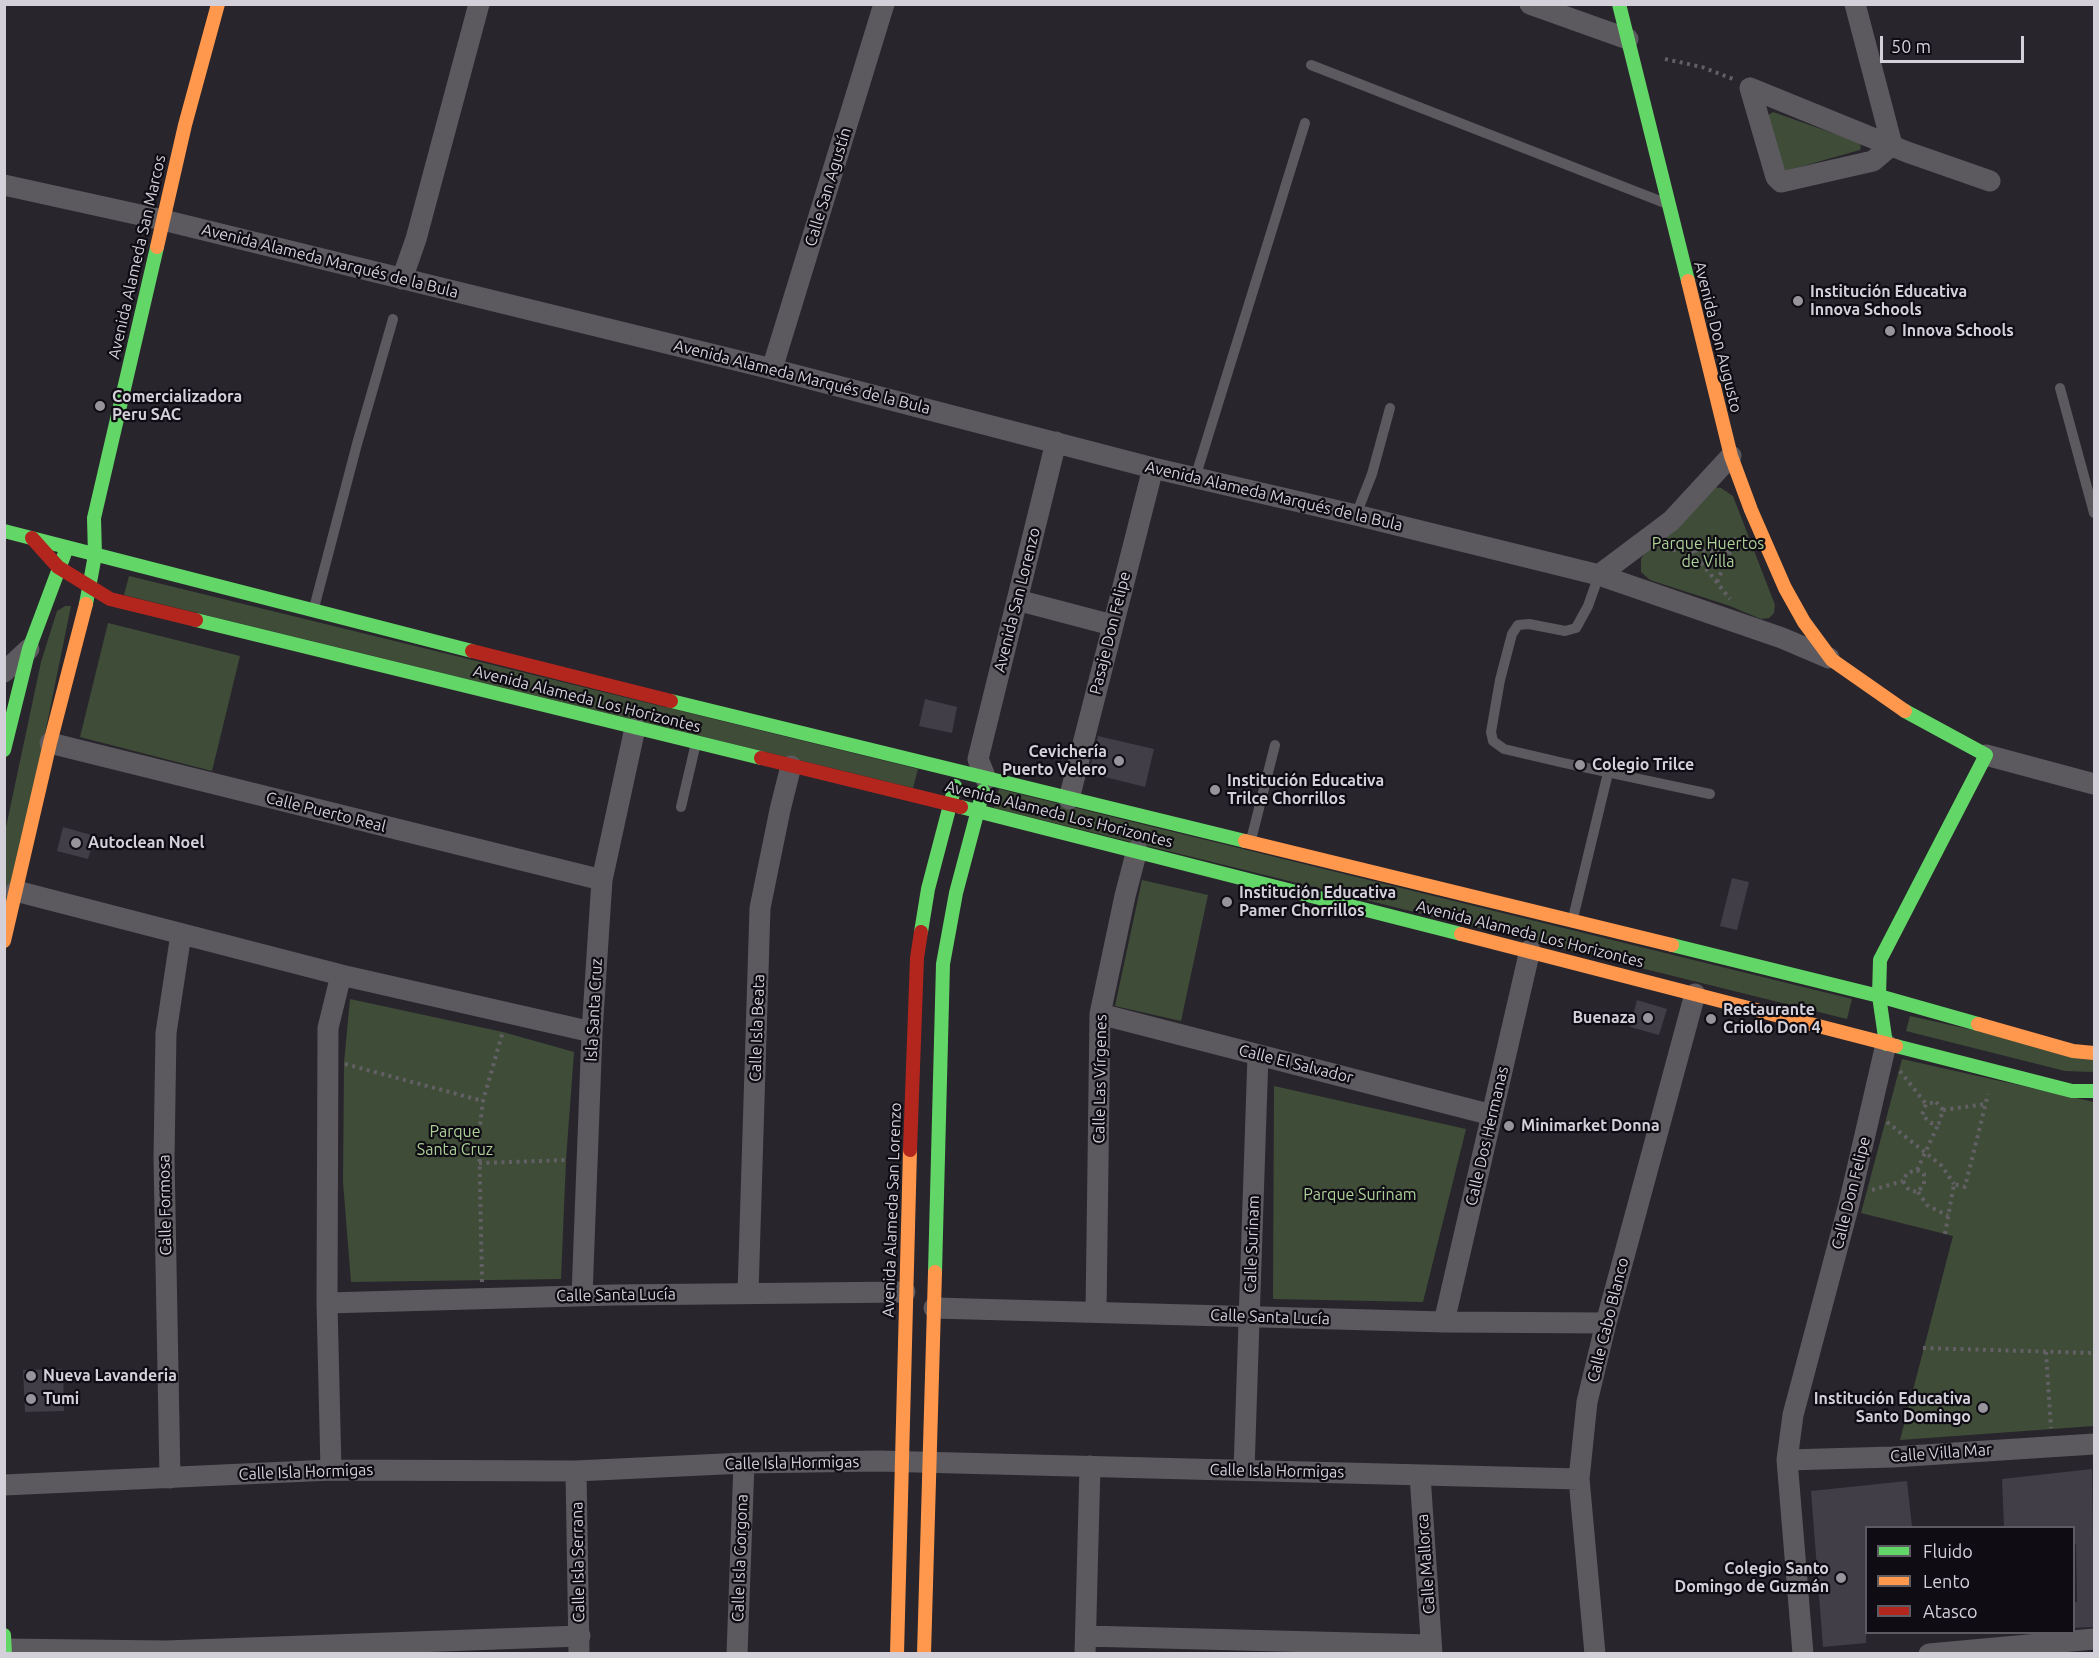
<!DOCTYPE html>
<html>
<head>
<meta charset="utf-8">
<style>
  body { margin:0 }
  #map { position:relative; width:2099px; height:1658px; overflow:hidden; background:#28252c; font-family:Ubuntu,sans-serif }
  canvas { display:block }
  .frame { position:absolute; inset:0; border:6px solid #d3d0d9; pointer-events:none }
  .legend { position:absolute; left:1865px; top:1526px; width:210px; height:108px; box-sizing:border-box; background:#0f0d13; border:2px solid #5d5b62; margin:0; padding:8px 10px; list-style:none; font-size:18px; color:#d3d0d9 }
  .legend li { display:flex; align-items:center; gap:12px; height:30px }
  .legend b { width:30px; border:2px solid #5d5b62 }
  .scale { position:absolute; left:1880px; top:36px; width:144px; height:27px; box-sizing:border-box; border:3px solid #d3d0d9; border-top:0; padding-left:8px; font-size:18px; line-height:21px; white-space:nowrap; color:#d3d0d9; -webkit-text-stroke:4px #0f0d13; paint-order:stroke }
</style>
</head>
<body>
<div id="map">
<canvas width="2099" height="1658"></canvas>
<div class="frame"></div>
<ul class="legend">
<li><b style="height:8px;background:#63d668"></b>Fluido</li>
<li><b style="height:8px;background:#ff974d"></b>Lento</li>
<li><b style="height:8px;background:#b3261e"></b>Atasco</li>
</ul>
<div class="scale">50 m</div>
</div>
<script>
const g = document.querySelector('canvas').getContext('2d');
g.lineJoin = 'round';
function fillPath(path, color) { g.fillStyle = color; g.fill(path, 'evenodd'); }
const poly = rows => new Path2D(rows.map(r => 'M' + r).join(''));
function stroke(path, color, width, dash) { g.strokeStyle = color; g.lineWidth = width; g.lineCap = dash ? 'butt' : 'round'; g.setLineDash(dash || []); g.stroke(path); }
function label(font, color, halo, rows, align = 'center') {
  g.font = font + ' Ubuntu,sans-serif'; g.lineWidth = 4.5; g.setLineDash([]); g.textBaseline = 'middle'; g.strokeStyle = halo; g.fillStyle = color; for (const [text, x, y, turn = 0] of rows) {
    g.save(); g.translate(x, y); g.rotate((+turn || 0) * Math.PI / 180); g.textAlign = isNaN(turn) ? turn : align; if (halo) g.strokeText(text, 0, 0); g.fillText(text, 0, 0); g.restore();
  }
}
const green = poly([
  [1773,112,1858,142,1861,146,1860,150,1785,171,1767,116],
  [1713,487,1721,488,1733,496,1775,605,1774,613,1769,618,1761,619,1730,606,1650,580,1641,572,1641,559,1644,554],
  [129,576,918,769,913,788,124,595],
  [65,606,71,606,5,930,5,832,41,662,57,611],
  [108,623,240,656,212,771,80,737],
  [999,789,1852,999,1847,1019,994,808],
  [1142,880,1208,895,1181,1021,1115,1006],
  [350,999,503,1032,574,1052,566,1160,561,1279,351,1282,343,1182,344,1063],
  [1910,1016,2094,1057,2094,1072,2065,1071,1906,1031],
  [1902,1059,2094,1102,2094,1426,1900,1440,1953,1236,1861,1213],
  [1274,1086,1466,1129,1423,1302,1273,1299]
]);
const building = poly([
  [925,699,957,707,952,733,919,726],
  [1098,736,1154,749,1145,787,1089,773],
  [63,827,95,836,88,859,57,851],
  [1732,878,1749,882,1737,930,1720,926],
  [1637,1000,1667,1009,1659,1035,1630,1027],
  [63,1369,64,1411,25,1412,23,1370],
  [2092,1469,2094,1627,2073,1628,2073,1602,2077,1602,2076,1544,2073,1545,2073,1527,2004,1527,2002,1479],
  [1907,1481,1912,1527,1866,1527,1866,1643,1823,1647,1811,1491]
]);
const path = poly([
  [1665,59,1702,67,1733,79],
  [1665,550,1730,551],
  [1692,551,1730,599],
  [1717,582,1737,536],
  [345,1064,483,1101],
  [1900,1071,1926,1104],
  [1936,1102,1943,1110,1939,1123,1931,1123,1922,1115,1926,1104,1936,1102],
  [1943,1110,1986,1104],
  [1887,1122,1942,1166,1954,1184],
  [479,1163,568,1160],
  [1917,1170,1924,1174,1924,1184,1918,1192,1909,1190,1903,1181,1907,1173,1917,1170,1939,1123],
  [1872,1190,1903,1181],
  [1918,1192,1927,1205,1948,1216],
  [1945,1234,1954,1184,1965,1187,1988,1094],
  [482,1282,479,1133,483,1101,503,1031],
  [1923,1348,2094,1353],
  [2046,1352,2051,1428]
]);
const lane = poly([
  [1311,65,1665,203],
  [2060,388,2094,513],
  [1195,478,1305,123],
  [1356,515,1372,474,1390,408],
  [1599,575,1588,606,1576,628,1565,631,1529,624,1518,625,1512,634,1500,680,1491,732,1493,741,1504,749,1564,763,1710,794],
  [314,608,357,444,393,319],
  [681,807,696,743],
  [1251,840,1275,745],
  [1573,918,1608,773]
]);
const street = poly([
  [1530,4,1628,39],
  [1855,4,1892,145],
  [1750,88,1907,152,1990,181],
  [1750,88,1776,177,1781,182,1873,161,1892,145],
  [4,185,163,220,772,369,1153,468,1356,515,1599,575,1782,638,1829,658],
  [402,279,416,239,479,4],
  [772,369,884,4],
  [1599,575,1671,521,1731,456],
  [1017,600,1112,625],
  [4,672,29,649],
  [50,743,602,880],
  [1986,755,2094,784],
  [986,779,978,759,1056,442],
  [1069,799,1153,468],
  [16,891,341,975,592,1032],
  [1100,1014,1492,1115],
  [748,1293,760,908,780,810,791,766],
  [582,1296,592,1032,602,880,635,728],
  [327,1303,613,1295,905,1292],
  [934,1308,1444,1322,1606,1323],
  [1096,1312,1100,1014,1125,896,1137,850],
  [1444,1322,1530,950],
  [1787,1460,1893,1457,2094,1444],
  [331,1470,327,1303,328,1028,341,975],
  [1244,1470,1258,1055],
  [576,1471,579,1654],
  [1420,1475,1432,1654],
  [170,1478,164,1158,166,1033,181,934],
  [4,1485,331,1470,576,1471,744,1463,878,1461,1579,1479],
  [1086,1636,1431,1645],
  [5,1649,166,1651,580,1636],
  [737,1654,744,1463],
  [1085,1654,1090,1466],
  [1595,1654,1579,1479,1587,1402,1606,1323,1695,994],
  [1803,1654,1787,1460,1793,1415,1849,1204,1886,1044],
  [1929,1654,2094,1639]
]);
const fast = poly([
  [1619,4,1688,281],
  [4,531,472,651],
  [86,604,95,555,94,518,157,247],
  [196,620,761,758],
  [671,701,1245,841],
  [4,750,29,649,66,550],
  [961,807,1461,934],
  [921,932,928,889,955,786],
  [1672,945,1879,996,1978,1024],
  [1886,1044,1879,996,1880,960,1986,755,1905,711],
  [1896,1046,2072,1091,2094,1091],
  [935,1272,943,964,956,893,983,791],
  [4,1635,5,1654]
]);
const slow = poly([
  [157,247,185,125,218,4],
  [1688,281,1731,456,1751,510,1785,588,1804,622,1832,660,1905,711],
  [1245,841,1672,945],
  [1461,934,1896,1046],
  [4,941,50,743,86,604],
  [1978,1024,2073,1051,2094,1053],
  [897,1654,910,1150],
  [924,1654,935,1272]
]);
const jam = poly([
  [32,538,58,567,110,599,196,620],
  [472,651,671,701],
  [761,758,961,807],
  [910,1150,917,958,921,932]
]);
const markers = [
  [1798,301,6,"#97949c"],
  [1890,331,6,"#97949c"],
  [100,406,6,"#97949c"],
  [1119,761,6,"#97949c"],
  [1580,765,6,"#97949c"],
  [1215,790,6,"#97949c"],
  [76,843,6,"#97949c"],
  [1227,902,6,"#97949c"],
  [1648,1018,6,"#97949c"],
  [1711,1019,6,"#97949c"],
  [1509,1126,6,"#97949c"],
  [31,1376,6,"#97949c"],
  [31,1399,6,"#97949c"],
  [1983,1408,6,"#97949c"],
  [1841,1578,6,"#97949c"]
];
const streetNames = [
  ["Calle San Agustín",828,187,-73],
  ["Avenida Alameda San Marcos",137,257,-77],
  ["Avenida Alameda Marqués de la Bula",330,261,14],
  ["Avenida Don Augusto",1718,337,76],
  ["Avenida Alameda Marqués de la Bula",802,377,14],
  ["Avenida Alameda Marqués de la Bula",1274,496,13],
  ["Avenida San Lorenzo",1017,600,-76],
  ["Pasaje Don Felipe",1110,633,-76],
  ["Avenida Alameda Los Horizontes",587,699,14],
  ["Calle Puerto Real",326,812,14],
  ["Avenida Alameda Los Horizontes",1059,814,14],
  ["Avenida Alameda Los Horizontes",1530,934,14],
  ["Isla Santa Cruz",594,1010,-87],
  ["Calle Isla Beata",757,1028,-88],
  ["Calle El Salvador",1296,1064,14],
  ["Calle Las Vírgenes",1100,1079,-89],
  ["Calle Dos Hermanas",1487,1136,-77],
  ["Calle Don Felipe",1851,1193,-76],
  ["Calle Formosa",165,1205,-91],
  ["Avenida Alameda San Lorenzo",892,1210,-88],
  ["Calle Surinam",1252,1244,-88],
  ["Calle Santa Lucía",616,1295,-1],
  ["Calle Santa Lucía",1270,1317,2],
  ["Calle Cabo Blanco",1608,1320,-76],
  ["Calle Villa Mar",1941,1453,-4],
  ["Calle Isla Hormigas",792,1463,-1],
  ["Calle Isla Hormigas",1277,1471,1],
  ["Calle Isla Hormigas",306,1472,-2],
  ["Calle Isla Gorgona",740,1558,-88],
  ["Calle Isla Serrana",578,1562,-91],
  ["Calle Mallorca",1426,1564,-94]
];
const poiNames = [
  ["Institución Educativa",1810,292],
  ["Innova Schools",1810,310],
  ["Innova Schools",1902,331],
  ["Comercializadora",112,397],
  ["Peru SAC",112,415],
  ["Cevichería",1107,752,"right"],
  ["Puerto Velero",1107,770,"right"],
  ["Colegio Trilce",1592,765],
  ["Institución Educativa",1227,781],
  ["Trilce Chorrillos",1227,799],
  ["Autoclean Noel",88,843],
  ["Institución Educativa",1239,893],
  ["Pamer Chorrillos",1239,911],
  ["Restaurante",1723,1010],
  ["Criollo Don 4",1723,1028],
  ["Buenaza",1636,1018,"right"],
  ["Minimarket Donna",1521,1126],
  ["Nueva Lavanderia",43,1376],
  ["Tumi",43,1399],
  ["Institución Educativa",1971,1399,"right"],
  ["Santo Domingo",1971,1417,"right"],
  ["Colegio Santo",1829,1569,"right"],
  ["Domingo de Guzmán",1829,1587,"right"]
];
const parkNames = [
  ["Parque Huertos",1708,544],
  ["de Villa",1708,562],
  ["Parque",455,1132],
  ["Santa Cruz",455,1150],
  ["Parque Surinam",1360,1195]
];
fillPath(green, '#3f4d38');
fillPath(building, '#413e47');
stroke(path, '#626065', 4, [3, 4.5]);
stroke(lane, '#5c5a5f', 10);
stroke(street, '#5c5a5f', 21);
stroke(fast, '#63d668', 14);
stroke(slow, '#ff974d', 14);
stroke(jam, '#b3261e', 14);
for (const [x, y, r, color] of markers) { const dot = new Path2D(); dot.arc(x, y, r, 0, 2 * Math.PI); g.fillStyle = color; g.fill(dot); stroke(dot, '#0f0d13', 2); }
label('16px', '#d3d0d9', '#0f0d13', streetNames);
label('bold 16px', '#d3d0d9', '#0f0d13', poiNames, 'left');
label('16px', '#add199', '#0f0d13', parkNames);
</script>
</body>
</html>
